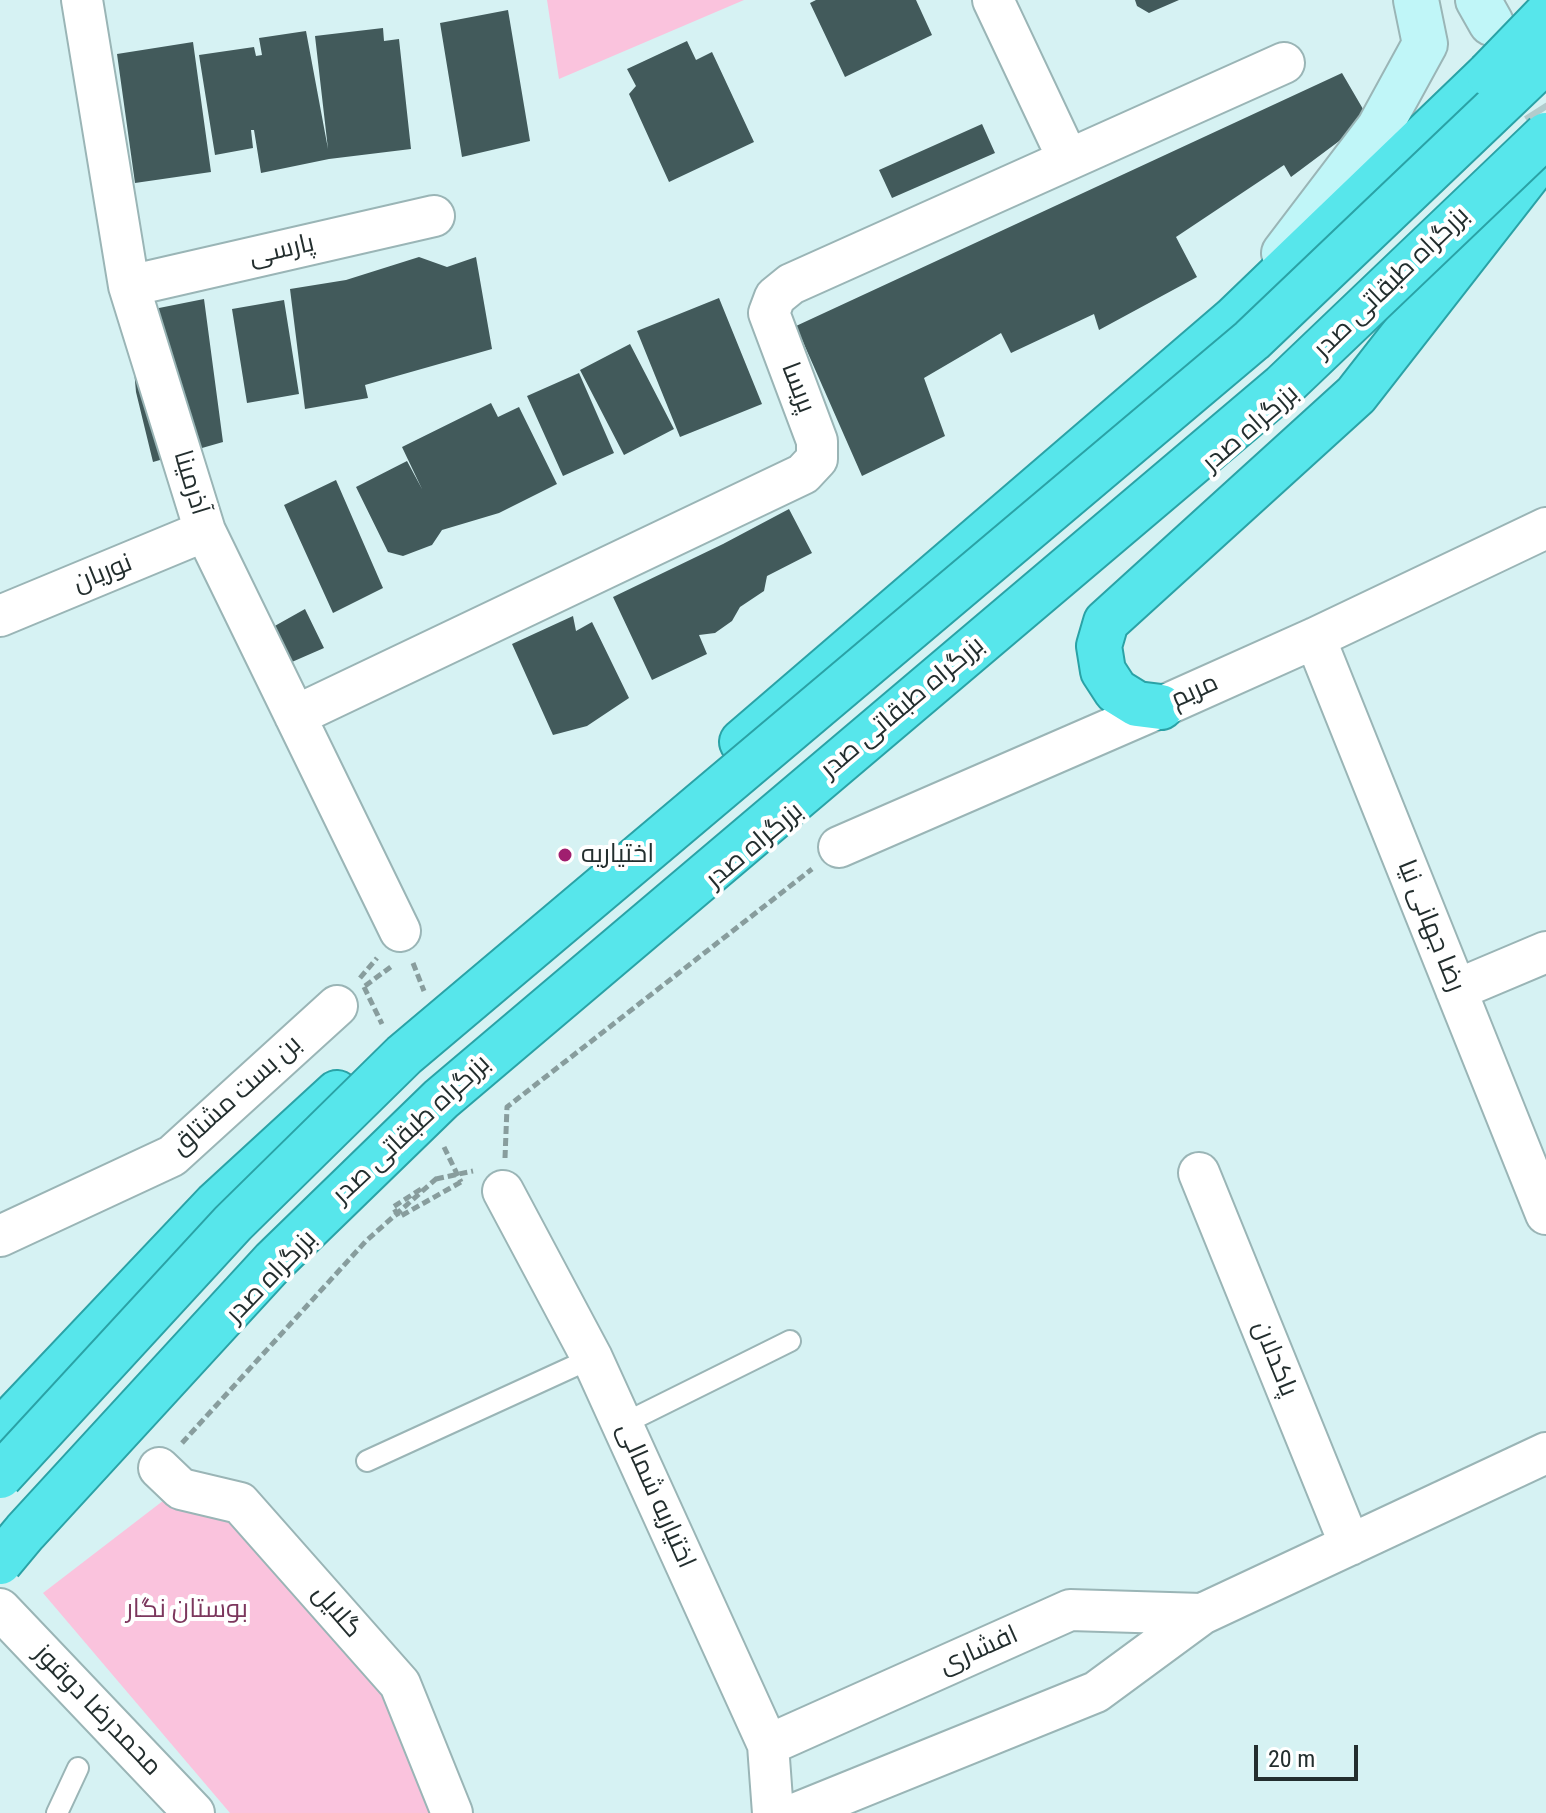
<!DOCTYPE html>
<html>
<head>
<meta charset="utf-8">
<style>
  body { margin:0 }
  #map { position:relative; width:1546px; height:1813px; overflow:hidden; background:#d6f2f3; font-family:"Roboto Condensed",sans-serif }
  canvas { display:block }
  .scale { position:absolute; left:1254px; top:1745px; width:104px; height:36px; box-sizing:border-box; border:4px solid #232e2e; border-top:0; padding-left:10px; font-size:24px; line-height:28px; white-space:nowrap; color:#232e2e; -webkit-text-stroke:6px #fff; paint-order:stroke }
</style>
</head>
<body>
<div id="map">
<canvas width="1546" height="1813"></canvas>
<div class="scale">20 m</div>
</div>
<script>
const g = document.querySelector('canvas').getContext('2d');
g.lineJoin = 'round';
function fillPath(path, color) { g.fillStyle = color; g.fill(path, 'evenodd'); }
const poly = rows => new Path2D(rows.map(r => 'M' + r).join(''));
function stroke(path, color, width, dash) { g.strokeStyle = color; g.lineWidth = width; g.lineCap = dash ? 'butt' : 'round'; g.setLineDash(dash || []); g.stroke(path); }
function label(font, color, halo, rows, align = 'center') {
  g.font = font + ' "Roboto Condensed",Cairo,sans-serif'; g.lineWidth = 8; g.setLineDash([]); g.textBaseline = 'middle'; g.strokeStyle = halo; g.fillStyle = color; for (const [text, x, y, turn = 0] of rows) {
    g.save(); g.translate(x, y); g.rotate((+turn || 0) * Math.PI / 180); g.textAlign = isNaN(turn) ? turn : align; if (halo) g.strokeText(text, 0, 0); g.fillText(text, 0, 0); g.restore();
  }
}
const green = poly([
  [547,0,744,0,559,79],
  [168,1497,234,1511,378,1682,434,1813,230,1813,43,1593]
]);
const building = poly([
  [816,0,916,0,932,35,845,77,810,3],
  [1135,0,1179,0,1149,13,1137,6],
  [508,10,530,141,462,157,440,23],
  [383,28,384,41,399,39,411,149,329,159,261,173,254,130,251,130,253,148,215,155,199,55,254,47,256,56,262,55,259,38,306,31,328,149,315,36],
  [687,41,696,60,712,52,754,142,669,182,629,94,636,86,627,69],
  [193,42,211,172,135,183,117,54],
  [1342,73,1363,109,1358,127,1291,177,1284,165,1176,237,1197,277,1099,330,1094,314,1011,353,1001,333,924,378,945,436,862,476,796,326],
  [982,124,995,153,892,198,879,170],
  [419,257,447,267,476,257,492,349,365,385,368,398,305,409,290,289,346,280],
  [719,298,762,404,680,437,637,331],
  [204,299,223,442,153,462,136,392,129,314],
  [284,300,299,394,247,403,232,309],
  [630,344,674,429,624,455,580,370],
  [579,373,614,453,563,476,527,396],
  [491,403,498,417,519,407,557,484,499,513,442,530,432,545,403,556,388,552,356,487,407,461,422,489,402,447],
  [336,480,383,588,333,613,284,505],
  [789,509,812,553,767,576,764,591,740,607,732,621,715,633,699,635,707,654,652,680,613,597,723,544],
  [305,609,324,648,285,665,264,632],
  [573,616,576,631,592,622,629,698,587,726,553,735,512,644]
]);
const secondaryTunnel = poly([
  [1507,49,1546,110]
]);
const path = poly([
  [413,963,424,991],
  [360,978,377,958],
  [365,986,392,966],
  [505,1158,507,1107,812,869],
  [436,1179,473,1171],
  [421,1189,393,1207,399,1217,461,1182],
  [182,1443,366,1241,437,1178]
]);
const service = poly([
  [623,1424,790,1341],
  [367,1461,592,1358],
  [57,1813,78,1768]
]);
const minor = poly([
  [82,0,129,286,205,531,400,931],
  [993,0,1068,159],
  [129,286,434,216],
  [0,616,205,531],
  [1315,638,1546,1214],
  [295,716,803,474,817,459,817,441,769,313,775,297,791,284,1284,63],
  [839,847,1161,707,1315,638,1546,528],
  [1456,990,1546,952],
  [1199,1173,1350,1545],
  [503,1191,592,1358,768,1745,773,1813],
  [0,1236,172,1156,337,1006],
  [159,1468,181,1489,240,1503,400,1684,452,1813],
  [0,1609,194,1813],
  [1202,1614,1546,1453],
  [768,1745,1070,1610,1202,1614,1096,1692,797,1813]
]);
const secondary = poly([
  [1478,0,1491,23],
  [1284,253,1379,128,1425,44,1416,0]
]);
const trunk = poly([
  [1161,707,1137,704,1116,691,1103,671,1099,646,1106,622,1356,395,1541,158],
  [742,742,1233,320,1489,74],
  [0,1432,216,1204,337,1093]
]);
const pathBridge = poly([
  [364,987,382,1024],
  [444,1147,461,1182]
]);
const trunkBridge = poly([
  [1489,74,1546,15],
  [0,1476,233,1223,404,1055,1252,340,1546,60],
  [0,1562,25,1532,274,1261,441,1099,1283,386,1546,135]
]);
const markers = [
  [565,855,8,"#a01f6f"]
];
const streetNames = [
  ["پارسی",282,251,-13],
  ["بزرگراه طبقاتی صدر",1392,283,-44],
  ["پریسا",797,388,69],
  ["بزرگراه صدر",1251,429,-41],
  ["آذرمینا",190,483,73],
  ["نوریان",103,574,-22],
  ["مریم",1195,692,-24],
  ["بزرگراه طبقاتی صدر",903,708,-40],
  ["بزرگراه صدر",755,846,-40],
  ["رضا جهانی نیا",1430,926,68],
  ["بن بست مشتاق",237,1096,-42],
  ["بزرگراه طبقاتی صدر",412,1130,-43],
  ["بزرگراه صدر",272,1277,-46],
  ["پاکدلان",1274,1359,68],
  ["اختیاریه شمالی",655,1496,66],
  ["گلایل",336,1612,49],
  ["افشاری",979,1651,-24],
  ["محمدرضا دوقوز",97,1711,46]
];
const poiNames = [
  ["اختیاریه",581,855]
];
const parkNames = [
  ["بوستان نگار",187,1610]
];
fillPath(green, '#fac3dd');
fillPath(building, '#425a5b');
stroke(secondaryTunnel, '#b2cbcc', 44, [44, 22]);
stroke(service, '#9ab5b6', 24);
stroke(minor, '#9ab5b6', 44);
stroke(secondary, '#9ab5b6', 48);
stroke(trunk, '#2aa2a6', 48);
stroke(path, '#889d9d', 5, [8, 4]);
stroke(service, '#fff', 20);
stroke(minor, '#fff', 40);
stroke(secondary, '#c0f6f8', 44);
stroke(trunk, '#57e6eb', 44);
stroke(trunkBridge, '#2aa2a6', 48, []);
stroke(pathBridge, '#889d9d', 5, [8, 4]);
stroke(trunkBridge, '#57e6eb', 44);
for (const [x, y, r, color] of markers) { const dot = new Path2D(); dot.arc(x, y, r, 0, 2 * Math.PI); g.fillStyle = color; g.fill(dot); stroke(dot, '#fff', 3); }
label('26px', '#232e2e', '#fff', streetNames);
label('26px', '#232e2e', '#fff', poiNames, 'left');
label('26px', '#7c375d', '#fff', parkNames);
</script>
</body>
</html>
